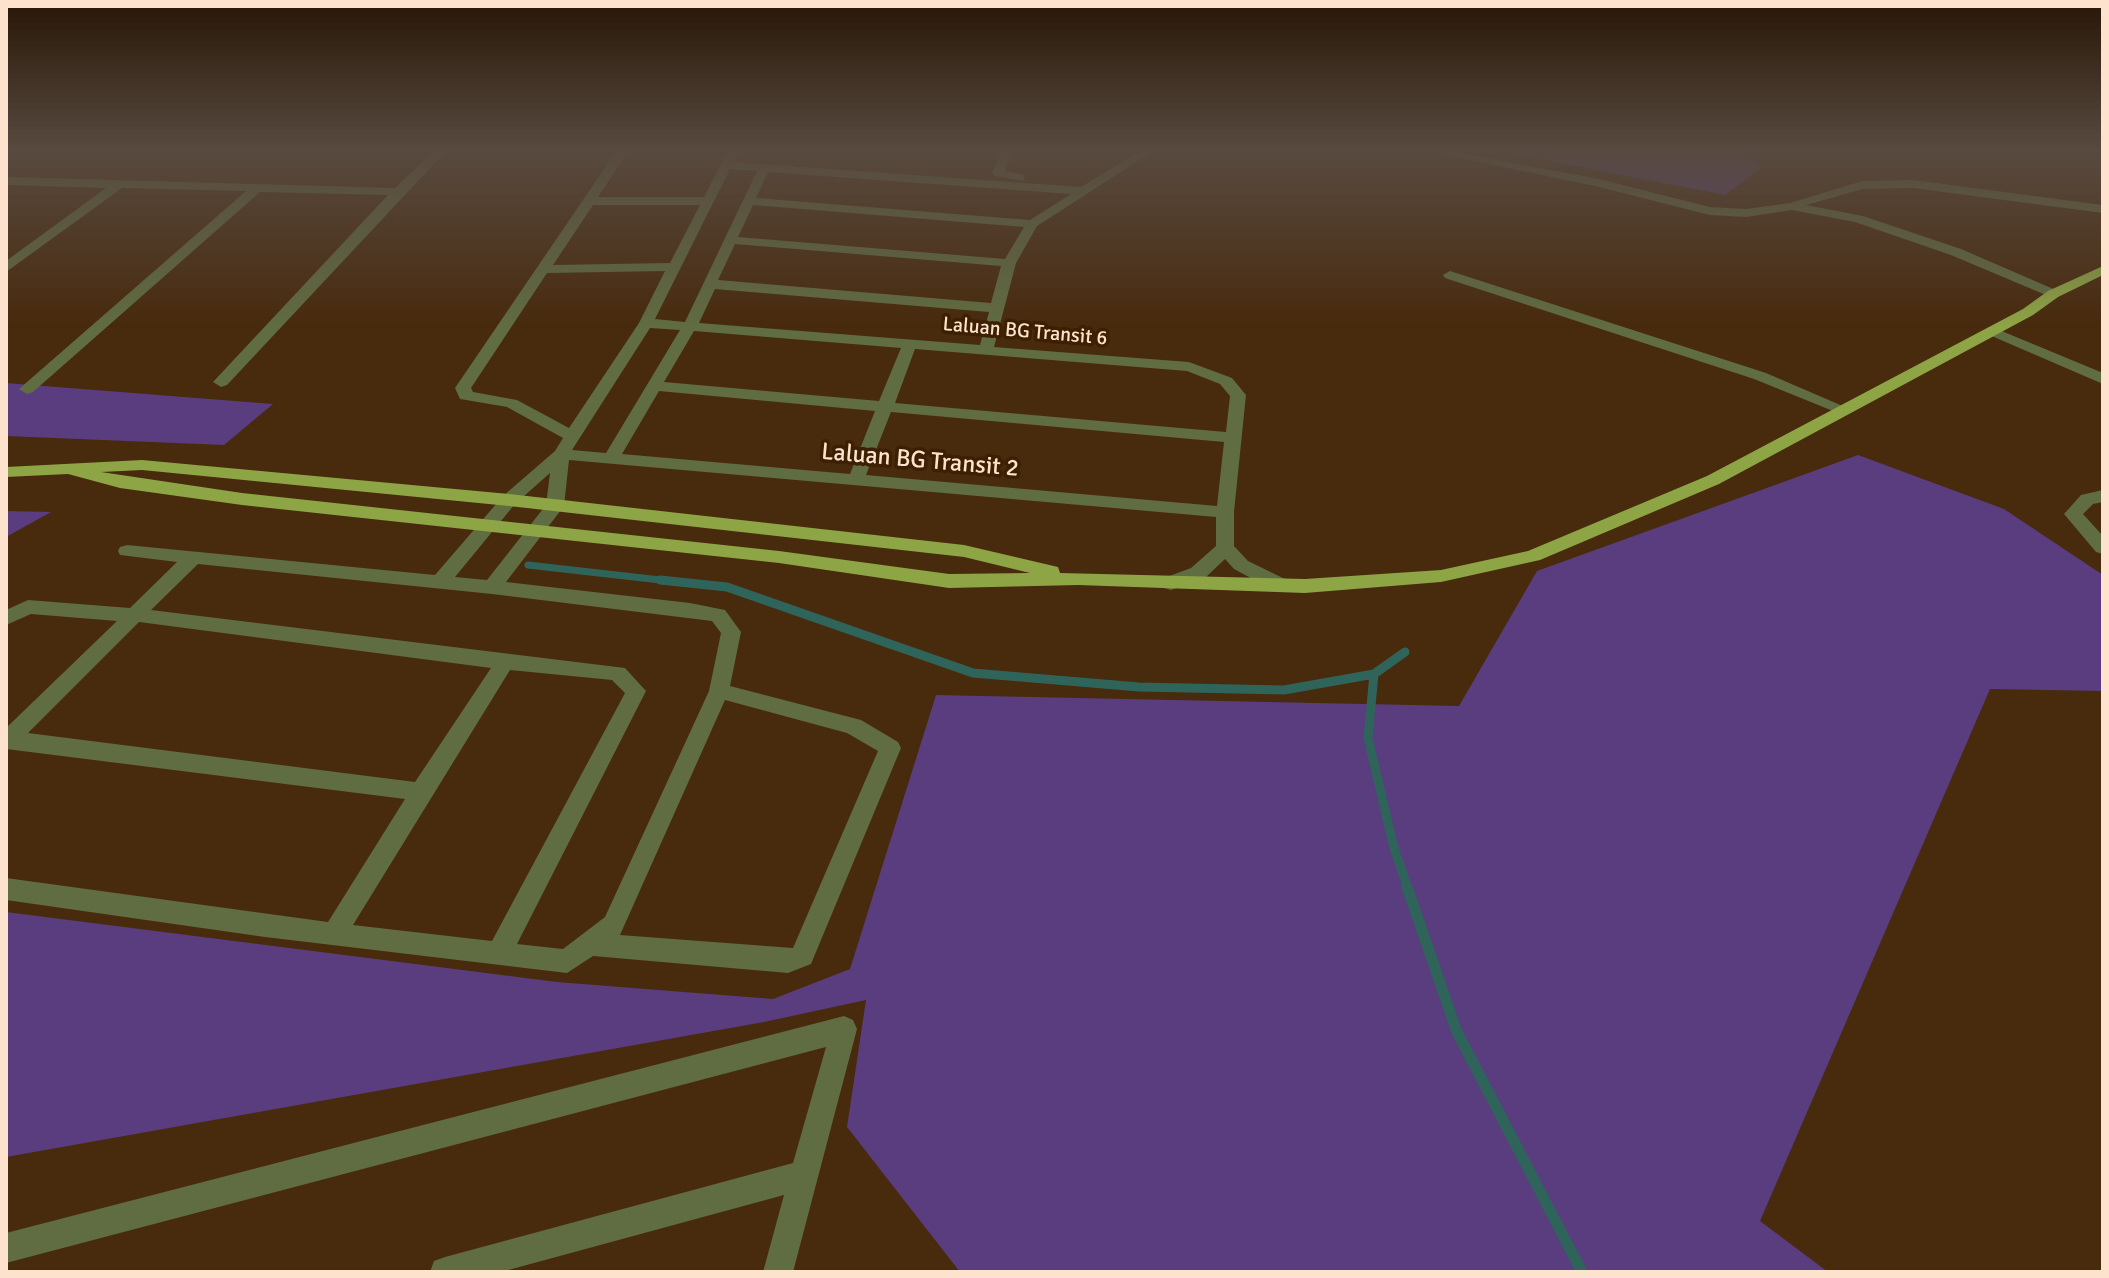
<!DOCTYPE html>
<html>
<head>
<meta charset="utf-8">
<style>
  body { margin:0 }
  #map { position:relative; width:2109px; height:1278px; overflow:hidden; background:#482a0d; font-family:Signika,sans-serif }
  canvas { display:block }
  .frame { position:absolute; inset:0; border:8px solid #fde2cd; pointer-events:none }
</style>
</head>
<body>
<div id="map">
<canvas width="2109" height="1278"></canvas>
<div class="frame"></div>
</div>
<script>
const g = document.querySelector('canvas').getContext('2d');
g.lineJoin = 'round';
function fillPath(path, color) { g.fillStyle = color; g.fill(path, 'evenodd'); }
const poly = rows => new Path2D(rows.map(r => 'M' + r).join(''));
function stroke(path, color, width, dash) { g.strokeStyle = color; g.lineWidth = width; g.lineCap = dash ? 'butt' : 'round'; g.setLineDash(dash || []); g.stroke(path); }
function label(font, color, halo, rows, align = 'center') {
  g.font = font + ' Signika,sans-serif'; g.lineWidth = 7; g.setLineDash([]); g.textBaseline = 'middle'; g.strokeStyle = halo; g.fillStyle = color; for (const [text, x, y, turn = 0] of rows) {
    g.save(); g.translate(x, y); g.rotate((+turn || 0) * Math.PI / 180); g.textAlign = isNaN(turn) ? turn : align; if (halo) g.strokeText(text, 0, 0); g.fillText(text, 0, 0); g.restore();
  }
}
const green = poly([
  [1493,150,1737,150,1763,166,1725,195],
  [6,383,273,404,224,445,6,436],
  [1858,455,2004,509,2103,575,2103,691,1990,689,1760,1221,1828,1272,960,1272,847,1127,866,1000,764,1022,6,1157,6,912,557,982,773,999,850,969,936,695,1459,706,1537,571],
  [6,511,51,512,6,537]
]);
const streamFar2 = poly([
  [528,565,678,582]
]);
const streamFar1 = poly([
  [660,580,727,587,973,673,1139,687,1284,690,1374,674],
  [1405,652,1374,674,1368,738,1394,848,1408,889]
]);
const stream = poly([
  [1407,887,1457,1032,1582,1272]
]);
const minor = poly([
  [435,150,447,150,227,385,221,387,213,382,388,195,260,192,33,392,27,394,19,389,246,191,122,188,6,272,6,261,106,188,6,185,6,177,395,188,435,150],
  [617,150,629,150,598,197,704,197,728,150,740,150,734,162,1081,187,1142,150,1155,150,1037,226,1016,263,994,347,1189,362,1232,378,1246,395,1234,512,1234,546,1248,561,1287,580,1290,585,1287,590,1273,590,1234,569,1225,559,1205,578,1171,590,1164,588,1161,583,1164,578,1191,568,1216,546,1216,517,569,460,564,506,506,582,690,603,725,610,741,632,730,686,861,720,898,742,901,748,811,964,788,973,593,956,567,973,265,937,6,900,6,878,328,922,405,799,6,749,6,728,117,621,31,614,6,625,6,610,28,600,130,608,177,562,120,555,118,551,120,547,127,545,435,575,503,496,555,451,563,438,507,407,460,399,455,388,617,150],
  [730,169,757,171,685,322,655,319,730,169],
  [768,172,1071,194,1030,220,756,198,768,172],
  [593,205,700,205,670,263,553,265,593,205],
  [753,205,1024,227,1005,259,738,237,753,205],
  [735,244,1001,266,991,303,718,280,735,244],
  [665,271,639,323,569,428,517,400,473,392,471,388,547,273,665,271],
  [715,289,989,312,980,345,699,323,715,289],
  [650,328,680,330,606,453,572,450,650,328],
  [694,331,901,348,879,401,664,382,694,331],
  [915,349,1187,371,1220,384,1230,396,1226,432,895,403,915,349],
  [659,391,875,411,850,474,622,454,659,391],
  [891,412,1224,442,1217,506,866,475,891,412],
  [550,473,546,505,487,580,455,577,515,504,550,473],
  [198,564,492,594,712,621,721,633,709,691,605,917,563,949,517,944,646,691,625,668,151,610,198,564],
  [139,622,491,668,415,782,28,733,139,622],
  [510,670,612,680,625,693,492,941,353,925,510,670],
  [725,700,847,733,878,751,793,948,620,935,725,700],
  [1002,150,1014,150,1005,171,1024,175,1024,181,994,176,992,173,1002,150],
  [1422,150,1444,150,1599,179,1710,207,1746,209,1790,203,1862,181,1913,180,2103,205,2103,213,1913,188,1863,189,1806,205,1863,216,1961,249,2058,291,2058,297,2053,298,1951,255,1855,222,1792,210,1746,217,1710,215,1599,187,1422,150],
  [1450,271,1766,373,1852,410,1850,413,1838,413,1754,379,1445,278,1443,275,1450,271],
  [1992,327,2103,373,2103,384,1987,334,1987,328,1992,327],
  [2103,490,2103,502,2093,504,2083,514,2103,536,2103,554,2096,552,2064,514,2081,495,2103,490],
  [844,1016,853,1020,857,1029,793,1272,763,1272,784,1195,501,1272,430,1272,434,1261,445,1257,793,1163,826,1047,6,1263,6,1233,844,1016]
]);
const major = poly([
  [2103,266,2103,275,2058,297,2033,315,1719,484,1540,560,1441,582,1305,593,1078,585,949,588,779,563,242,505,120,488,68,474,6,477,6,467,142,460,509,494,964,545,1058,567,1060,573,1305,579,1441,570,1528,551,1707,476,2023,309,2048,291,2103,266],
  [142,470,509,506,964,557,1030,573,949,574,779,551,242,493,101,472,142,470]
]);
const farStreetnames = [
  ["Laluan BG Transit 6",1025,332,5]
];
const streetNames = [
  ["Laluan BG Transit 2",920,461,5]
];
fillPath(green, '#593d7f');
stroke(streamFar2, '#2f645b', 7);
stroke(streamFar1, '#2f645b', 9);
stroke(stream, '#2f645b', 11);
fillPath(minor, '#606c41');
fillPath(major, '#8ea545');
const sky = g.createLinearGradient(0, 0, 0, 328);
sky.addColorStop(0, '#281707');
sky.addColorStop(0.46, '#584a40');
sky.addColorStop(1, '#584a4000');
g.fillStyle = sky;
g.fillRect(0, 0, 2109, 328);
label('20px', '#fde2cd', '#3d2002', farStreetnames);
label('24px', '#fde2cd', '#3d2002', streetNames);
</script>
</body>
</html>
